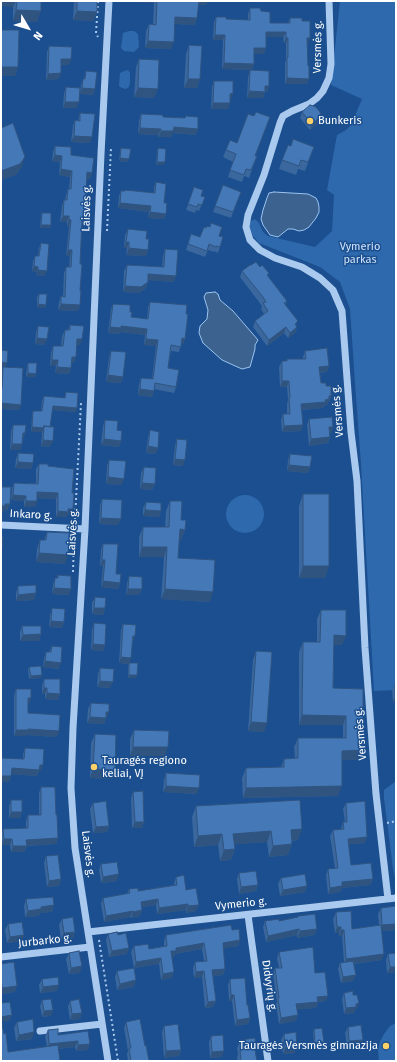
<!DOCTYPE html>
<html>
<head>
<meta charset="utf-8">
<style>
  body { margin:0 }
  #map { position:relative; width:397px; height:1062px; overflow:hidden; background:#1b4f8f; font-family:"Fira Sans",sans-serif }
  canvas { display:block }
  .frame { position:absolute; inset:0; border:2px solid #fff; pointer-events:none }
  .north { position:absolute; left:8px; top:8px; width:40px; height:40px; -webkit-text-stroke:3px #1b4f8f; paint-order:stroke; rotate:128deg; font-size:11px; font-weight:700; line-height:16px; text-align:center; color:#fff }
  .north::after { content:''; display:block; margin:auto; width:14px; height:18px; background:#fff; clip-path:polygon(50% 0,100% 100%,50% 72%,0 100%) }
</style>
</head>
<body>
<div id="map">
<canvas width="397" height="1062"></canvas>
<div class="frame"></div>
<div class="north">N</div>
</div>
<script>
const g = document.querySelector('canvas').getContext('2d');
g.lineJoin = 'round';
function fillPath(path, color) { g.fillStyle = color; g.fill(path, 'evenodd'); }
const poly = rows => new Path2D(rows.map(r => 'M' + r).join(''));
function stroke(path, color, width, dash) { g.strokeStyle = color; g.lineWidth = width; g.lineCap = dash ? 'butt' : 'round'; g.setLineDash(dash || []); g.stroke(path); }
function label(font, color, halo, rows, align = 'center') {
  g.font = font + ' "Fira Sans",sans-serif'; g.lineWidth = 3; g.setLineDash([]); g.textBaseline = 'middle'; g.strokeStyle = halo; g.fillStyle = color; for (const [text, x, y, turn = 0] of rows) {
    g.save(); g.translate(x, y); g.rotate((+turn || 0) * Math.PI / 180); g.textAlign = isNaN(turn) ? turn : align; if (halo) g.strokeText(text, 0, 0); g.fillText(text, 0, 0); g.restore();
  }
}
const green = poly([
  [340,1,396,1,396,690,374,691,361,464,355,383,350,309,340,282,320,267,259,243,253,236,249,226,251,221,255,219,259,223,263,232,268,236,315,247,332,231,334,195,327,190,337,135,346,130,351,125,362,99,331,85],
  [129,31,134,31,138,34,139,47,134,52,124,51,121,48,123,33],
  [128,70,130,73,130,82,129,87,126,89,122,88,119,86,120,73,124,71],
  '226 514a19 19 0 1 1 38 0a19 19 0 1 1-38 0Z',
  [396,781,396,883,393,869,384,798,384,790],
  [396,1023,396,1061,379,1061,378,1050,380,1042,384,1034,390,1026]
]);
const water = poly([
  [274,192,308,194,316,198,318,202,319,207,319,212,316,218,309,227,304,230,299,231,293,229,288,229,278,237,270,235,263,225,261,219,263,210,267,198,269,193,274,192],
  [215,292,218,294,220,300,233,311,258,340,255,345,255,349,250,367,242,369,222,360,203,343,199,333,200,326,207,319,208,310,204,297,206,293,215,292]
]);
const path = poly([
  [98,1,96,33,98,37],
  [107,231,111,148],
  [75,520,81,403],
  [73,572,74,537],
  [387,823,396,821],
  [84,841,85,852],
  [99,940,118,1061]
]);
const minor = poly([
  [329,1,331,64,329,78,323,91,317,98,309,104,292,111,283,116,280,123,264,175,248,215,246,227,250,240,260,250,275,258,302,267,320,278,333,290,342,311,351,432,357,481,365,648,376,794,388,899],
  [1,525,85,529],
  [248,915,268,1061],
  [88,932,396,898],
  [1,957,90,947],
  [40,1031,102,1024],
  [108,1061,75,848,71,788,73,728,85,529,101,154,109,1]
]);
const wall = poly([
  [1,1,41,1,37,22,13,21,13,7],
  [74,1,97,1,97,12,93,21,73,20],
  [154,1,208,1,206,5,198,5,195,25,175,24,171,49,145,48,146,31,149,24,153,24],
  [250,8,261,11,270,23,288,23,290,18,302,21,308,43,307,43,309,79,307,84,285,84,285,62,286,60,286,43,284,43,283,37,266,37,264,54,254,54,254,64,252,70,222,69,223,40,213,40,214,22,216,17,226,19,248,20,248,14],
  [189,45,200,79,197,88,184,88,186,54],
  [49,46,71,59,69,65,61,65,59,79,46,80,47,52],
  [139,59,154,98,134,97,136,67],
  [250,70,269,86,267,92,265,92,263,98,247,98,248,77],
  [86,71,95,89,93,95,80,94,81,85,83,79,84,79],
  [214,81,233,93,230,100,228,109,211,109,212,87],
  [66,87,77,108,63,108,64,93],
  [302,112,321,116,318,123,310,130,300,118],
  [80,113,90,143,71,142,73,126,75,120,78,121],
  [141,114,163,117,185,118,186,116,196,135,173,133,171,137,158,137,158,135,138,134,139,120],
  [230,140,257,156,249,178,244,176,242,182,228,177,233,162,223,157],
  [55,146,71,155,92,173,90,179,87,179,84,220,82,225,80,264,80,305,78,311,58,310,59,302,61,296,63,296,64,273,66,267,69,267,70,256,66,256,69,226,67,226,67,222,60,222,62,206,64,200,65,200,66,195,68,189,69,189,70,177,59,175,60,162,52,161,53,152],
  [291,146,314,147,305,171,298,169,296,175,279,169,282,160],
  [121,148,128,162,119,161,120,151],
  [158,148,164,165,156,165,157,151],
  [156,182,164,203,166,214,164,219,148,218,149,212,118,208,119,196,121,191,154,193,154,187],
  [223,185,241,192,231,218,213,212],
  [194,187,201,196,205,197,199,211,196,210,195,213,186,210],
  [42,213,51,225,50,228,40,228,41,216],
  [128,229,146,239,148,250,146,256,126,255,127,248,124,248,125,235],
  [191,234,200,237,219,236,223,237,218,253,214,251,214,252,208,250,205,257,186,250],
  [41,243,45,276,36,275,37,272,32,271,33,261,35,256,38,256,39,248],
  [165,249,174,282,148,280,146,288,139,293,123,292,124,271,127,265,162,267,163,256],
  [251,265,260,267,269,273,268,276,287,301,285,305,297,327,295,333,288,338,284,333,267,346,253,327,255,321,264,314,261,309,262,306,240,277,242,271],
  [39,294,46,305,45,308,37,308,37,297],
  [150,302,186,314,185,339,183,344,181,344,179,352,171,351,168,368,176,387,174,393,154,389,152,397,138,395,139,384,141,378,152,379,156,346,144,345,145,335,120,332,119,334,108,333,111,309,113,304,130,312,131,317,147,319,148,307],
  [70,325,80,345,77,345,74,363,71,363,71,368,69,374,55,373,56,366,50,366,51,352,53,346,61,346,62,336,65,330,68,330],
  [38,326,45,345,35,344,36,332],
  [1,350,5,367,19,410,1,409,1,375,3,369,1,368],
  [111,351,123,377,121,383,106,382,109,357],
  [305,351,329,366,327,372,320,373,321,383,326,386,331,396,329,402,328,402,327,405,324,406,323,408,302,410,303,425,301,431,282,432,281,420,283,414,287,414,287,404,288,400,287,387,280,387,279,367,282,361,286,361,287,359,303,359,303,357],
  [28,363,35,377,26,377,27,366],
  [66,392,76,412,52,410,50,427,50,447,41,446,42,432,31,432,32,415,33,411,41,411,42,400,44,396,64,398],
  [309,419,331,433,330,433,330,437,328,443,309,446,307,425],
  [105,420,117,430,121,441,119,447,101,445,103,426],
  [13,425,25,433,23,439,22,444,20,450,10,450,11,431],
  [150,430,158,448,155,454,146,453,148,437],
  [177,439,183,466,173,465,175,445],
  [18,453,33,463,31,469,15,468,16,459],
  [290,454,310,467,308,473,287,471,288,460],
  [109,460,122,485,106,484,107,466],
  [39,464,48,466,72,493,73,509,71,515,67,515,66,517,56,517,56,499,37,498,35,507,24,507,24,501,11,500,12,488,14,483,36,483,36,469],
  [144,467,155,484,152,490,140,489,141,473],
  [303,494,325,578,299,578,299,506],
  [102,499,118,525,99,524,100,505],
  [170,501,181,520,185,530,181,540,179,539,178,558,210,602,161,599,164,557,139,557,139,537,143,527,165,527,166,511],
  [146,502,161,511,159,517,143,516,143,508],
  [47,532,65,564,36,562,37,549,40,540,44,540],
  [103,544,120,583,118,589,101,587,103,566,100,566,101,550],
  [58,575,69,595,52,594,53,584,55,578,57,578],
  [129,576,142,589,139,595,126,595,127,583],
  [18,586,36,593,34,600,16,601,16,593],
  [95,597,105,608,103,615,92,614,92,603],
  [52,608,64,622,62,628,49,627,50,615],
  [321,610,342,645,334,645,333,688,363,750,359,760,342,760,338,796,243,798,242,778,246,768,281,767,284,759,295,758,294,747,298,738,343,738,343,725,299,725,299,652,303,642,317,642,317,619],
  [94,623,105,645,103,651,91,650,92,630],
  [123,624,133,643,132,643,129,663,137,675,136,678,128,678,128,666,129,664,119,663,121,630],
  [22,626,41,634,39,641,20,641,20,632],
  [52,646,59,669,43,667,44,658,46,652,49,652],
  [256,651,264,732,248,731,253,660],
  [29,667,41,678,29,679,28,670],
  [100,668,110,688,97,687,98,674],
  [44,679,60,694,58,700,45,699,45,694,42,694,42,685],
  [395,685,396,702,393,702,392,691],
  [16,689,29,704,28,704,28,713,57,737,26,735,26,736,14,736,14,695],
  [91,703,107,718,106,718,104,724,87,723,88,709],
  [134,730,165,756,130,756,130,739],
  [95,734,112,779,90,778,91,743],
  [25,748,41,771,39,771,37,776,11,774,9,782,1,782,23,759,23,754],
  [166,773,197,794,163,792,164,780],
  [41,787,56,815,58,838,56,844,27,846,24,852,11,852,10,845,1,845,1,835,3,829,26,828,26,821,28,815,39,815,39,793],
  [133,792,144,822,142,828,132,828,131,798],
  [11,800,22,812,20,818,9,818,9,806],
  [93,803,109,826,107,832,93,833,90,809],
  [346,803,365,843,348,844,351,865,373,879,370,885,342,888,340,892,328,894,326,875,328,869,335,868,330,836,333,830,341,829,343,822,345,822,343,809],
  [196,806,298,840,292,841,292,844,288,855,269,857,267,842,234,844,235,849,231,860,220,861,218,845,194,847,192,817],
  [46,856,61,879,59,886,47,887,44,863],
  [101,864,117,881,101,883,99,870],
  [239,873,258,885,256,891,239,894,237,879],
  [176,877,186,890,196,911,186,913,186,910,157,914,156,905,142,907,142,910,140,916,131,918,130,917,104,922,101,904,103,898,127,894,129,889,138,891,174,885,174,883],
  [281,878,307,886,305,892,280,896,278,884],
  [26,899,52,912,40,913,39,916,25,917,24,906],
  [396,906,396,930,382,931,382,960,354,964,356,975,353,981,341,983,338,969,340,963,344,962,342,936,339,936,339,933,335,933,333,919,336,912,352,929,379,925,378,914,381,908],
  [298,916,317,929,314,935,297,938,297,935,266,942,263,927,265,921,279,921,297,918],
  [62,919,75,932,73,938,61,940,59,925],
  [8,924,22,941,7,943,5,930],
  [232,930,240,940,238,946,223,948,225,969,223,975,213,976,216,1001,213,1007,205,1008,202,977,194,978,193,968,195,962,204,961,202,949,175,954,174,957,172,957,172,978,161,980,159,964,134,968,131,952,134,946,149,949,164,946,164,941,166,935],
  [108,934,118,935,127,954,109,957,106,940],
  [279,952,315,973,326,1001,318,1002,316,1008,297,1009,296,1021,279,1024,276,1004,277,1002,273,974,275,968,279,968,277,958],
  [69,953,80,973,69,974,66,959],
  [396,953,396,972,387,973,386,960,388,954],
  [1,964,15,992,1,994],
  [117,971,134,987,117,990,115,977],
  [42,979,57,991,40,993,39,985],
  [230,979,250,1018,248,1024,235,1026,232,1001,229,1001,228,985],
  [344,993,357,1009,355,1009,354,1013,344,1014,342,999],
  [42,1000,51,1016,42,1017,40,1006],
  [70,1001,82,1013,80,1019,70,1020,68,1007],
  [17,1022,32,1039,16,1041,14,1028],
  [126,1022,145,1046,149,1061,128,1061,127,1054,128,1051,124,1028],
  [164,1026,181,1050,179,1056,164,1058,162,1032],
  [348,1027,363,1040,361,1046,347,1047,345,1033],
  [314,1029,324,1042,323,1045,314,1046,313,1032],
  [48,1030,58,1035,88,1031,88,1050,76,1051,75,1047,58,1049,1,1061,4,1034,8,1052,47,1047,45,1036],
  [284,1034,295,1053,283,1054,281,1040],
  [211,1036,222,1057,210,1058,209,1042],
  [240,1040,256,1050,255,1053,257,1061,238,1061,237,1058,238,1055,237,1048]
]);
const shadedWall = poly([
  [1,1,16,1,13,7,1,6],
  [137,1,154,1,154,3,137,2],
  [198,1,208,1,206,5,196,5],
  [16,10,41,11,37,22,13,21],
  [77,11,97,12,93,21,73,20],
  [175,17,197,18,195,25,173,24],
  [266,32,286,32,283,37,264,37],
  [215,35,225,35,223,40,213,40],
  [286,38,288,38,286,43,284,43],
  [307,38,310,38,308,43,305,43],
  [148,41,174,42,171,49,145,48],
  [254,48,266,48,264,54,252,54],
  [61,59,71,59,69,65,59,65],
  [224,63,254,64,252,70,222,69],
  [1,67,18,67,15,76,1,76],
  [61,73,59,79,46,80,48,74],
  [287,78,309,79,307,84,285,84],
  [188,79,200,79,197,88,184,88],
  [265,86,269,86,267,92,263,92],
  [82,88,95,89,93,95,80,94],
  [138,88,158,89,154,98,134,97],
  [249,91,265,92,263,98,247,98],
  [233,93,231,100,228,100,230,94],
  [65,102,79,102,77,108,63,108],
  [213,103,230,103,228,109,211,109],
  [321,116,318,123,310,130,312,124],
  [174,127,198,129,196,135,173,133,171,137,158,137,161,131],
  [140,128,161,129,158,135,138,134],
  [74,136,92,137,90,143,71,142],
  [55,155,62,156,60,162,52,161],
  [25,157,22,167,16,175,1,180,1,171],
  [120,158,129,159,128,162,119,161],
  [157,162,165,162,164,165,156,165],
  [61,169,72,171,70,177,59,175],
  [87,172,92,173,90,179,85,179],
  [120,203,151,206,149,212,118,208],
  [150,212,166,214,164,219,148,218],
  [63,216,69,216,67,222,60,222],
  [69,219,71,220,69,226,67,226],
  [41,225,51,225,50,228,40,228],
  [126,242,129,242,127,248,124,248],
  [129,248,148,250,146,256,126,255],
  [68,250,72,250,70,256,66,256],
  [34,266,38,267,37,272,32,271],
  [38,270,47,271,45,276,36,275],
  [148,274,176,276,174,282,146,280],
  [148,282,146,288,139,293,123,292,125,286],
  [38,304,46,305,45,308,37,308],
  [61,304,80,305,78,311,58,310],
  [121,326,147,329,145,335,120,332,119,334,108,333,110,327],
  [286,327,284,333,267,346,269,340],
  [297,327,295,333,288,338,290,333],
  [37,338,47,339,45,345,35,344],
  [182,338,185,339,183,344,180,344],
  [77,339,82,339,80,345,75,345],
  [146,339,158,340,156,346,144,345],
  [72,357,76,357,74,363,70,363],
  [52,360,58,360,56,366,50,366],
  [1,362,7,363,4,369,1,368],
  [329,366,327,372,317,373,319,367],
  [57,367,71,368,69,374,55,373],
  [28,373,36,374,35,377,26,377],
  [108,375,123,377,121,383,106,382],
  [282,381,289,381,287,387,280,387],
  [140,389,154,391,152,397,138,395],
  [329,396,331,396,329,402,328,402,327,405,324,406,323,408,299,410,301,404,325,400],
  [1,403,21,405,19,410,1,409],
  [53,406,77,408,76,412,51,410],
  [303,425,301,431,282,432,284,426],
  [32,427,44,428,42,432,31,432],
  [329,427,333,427,331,433,327,434],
  [23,433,25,433,23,439,21,439],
  [330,437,328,443,309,446,311,439],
  [104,439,121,441,119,447,101,445],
  [43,440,53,441,50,447,41,446],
  [12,444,22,444,20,450,10,450],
  [148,446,158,448,155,454,146,453],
  [175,459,185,460,183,466,173,465],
  [18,462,33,463,31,469,15,468],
  [289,465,310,467,308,473,287,471],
  [108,477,124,479,122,485,106,484],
  [142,483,155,484,152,490,140,489],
  [37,492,58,493,56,499,35,498],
  [13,495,26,496,24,501,11,500],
  [26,501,37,501,35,507,24,507],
  [5,504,10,504,8,510,4,510,3,513,1,513,1,506],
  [68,509,73,509,71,515,67,515,66,517,56,517,58,511],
  [145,510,161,511,159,517,143,516],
  [101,518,121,519,118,525,99,524],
  [180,529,185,530,181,540,176,539],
  [142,547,167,547,164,557,139,557],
  [39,553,68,555,65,564,36,562],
  [102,560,105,560,103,566,100,566],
  [303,566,329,566,325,578,299,578],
  [103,581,120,583,118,589,101,587],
  [54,588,71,589,69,595,52,594],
  [128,589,142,589,139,595,126,595],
  [165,589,213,592,210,602,161,599],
  [36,593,34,600,16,601,18,595],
  [94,608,105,608,103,615,92,614],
  [51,621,64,622,62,628,49,627],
  [41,634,39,641,20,641,23,635],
  [334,635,346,636,342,645,330,645],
  [133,636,135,636,133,643,130,642],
  [93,644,105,645,103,651,91,650],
  [121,657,131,658,129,664,119,663],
  [45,661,61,663,59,669,43,667],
  [42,675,41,678,29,679,31,676],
  [129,675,137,675,136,678,128,678],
  [100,681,113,682,110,688,97,687],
  [44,688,47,688,45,694,42,694],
  [47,693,60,694,58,700,45,699],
  [395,696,396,696,396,702,393,702],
  [28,698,31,698,29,704,26,704],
  [106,712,109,712,107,718,104,718],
  [302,715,346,716,343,725,299,725],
  [90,717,106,718,104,724,87,723],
  [251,722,267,723,264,732,248,731],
  [28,729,59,731,57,737,26,735,26,736,14,736,16,730],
  [133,747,168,747,165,756,130,756],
  [363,750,359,760,338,760,342,751],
  [40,765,43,765,41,771,39,771,37,776,9,774,12,768],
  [93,769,115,770,112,779,90,778],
  [1,776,11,776,9,782,1,782],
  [166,786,199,788,197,794,163,792],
  [342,786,338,796,243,798,246,788],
  [11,812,22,812,20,818,9,818],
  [135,822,144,822,142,828,132,828],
  [109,826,107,832,93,833,96,827],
  [302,829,298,840,287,841,291,830],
  [271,831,267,842,229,845,233,834],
  [222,834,218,845,194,847,198,836],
  [367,837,365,843,345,845,348,839],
  [58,838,56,844,24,846,26,840],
  [4,839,12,839,10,845,1,845],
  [292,844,288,855,269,857,273,846],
  [13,846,27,846,24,852,11,852],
  [235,849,231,860,220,861,224,850],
  [119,874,117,881,101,883,103,877],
  [61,879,59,886,47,887,49,881],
  [373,879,370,885,342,888,340,892,328,894,330,888,342,882],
  [258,885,256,891,239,894,241,887],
  [307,886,305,892,280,896,283,890],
  [158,899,156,905,138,908,141,902],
  [188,904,186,910,157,914,159,908],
  [54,905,52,912,40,913,39,916,25,917,28,911,41,907],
  [199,905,196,911,186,913,188,906],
  [142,910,140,916,131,918,133,912],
  [133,911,130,917,104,922,106,916],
  [396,924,396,930,380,931,382,925],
  [337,927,341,927,339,933,335,933],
  [299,929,297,935,266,942,268,936],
  [317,929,314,935,297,938,300,931],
  [341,930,344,930,342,936,339,936],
  [75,932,73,938,61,940,64,933],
  [24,935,22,941,7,943,10,937],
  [240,940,238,946,221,949,223,943],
  [204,943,202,949,175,954,174,957,169,957,171,951,176,948],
  [129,948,127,954,109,957,112,951],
  [384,954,382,960,344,965,346,959],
  [161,958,159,964,134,968,136,962],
  [82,966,80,973,69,974,71,968],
  [390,967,396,967,396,972,387,973],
  [225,969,223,975,210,977,212,970],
  [204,971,202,977,194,978,196,972],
  [174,972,172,978,161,980,163,974],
  [356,975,353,981,341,983,343,977],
  [136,980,134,987,117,990,120,984],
  [59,985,57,991,40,993,43,987],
  [17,986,15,992,1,994,2,988],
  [231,995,234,995,232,1001,229,1001],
  [328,996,326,1001,318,1002,316,1008,294,1010,296,1004,317,997],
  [216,1001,213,1007,205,1008,208,1002],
  [359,1003,357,1009,355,1009,354,1013,344,1014,346,1008,356,1004],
  [53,1010,51,1016,42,1017,44,1011],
  [82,1013,80,1019,70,1020,72,1014],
  [12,1015,9,1021,1,1022,1,1017],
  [298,1015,296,1021,279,1024,281,1018],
  [250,1018,248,1024,235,1026,237,1020],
  [34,1032,32,1039,16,1041,19,1035],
  [363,1040,361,1046,347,1047,349,1041],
  [78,1041,75,1047,47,1050,49,1044],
  [324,1042,323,1045,314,1046,315,1043],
  [90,1044,88,1050,76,1051,78,1045],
  [297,1046,295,1053,283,1054,285,1048],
  [181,1050,179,1056,164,1058,166,1051],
  [224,1051,222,1057,210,1058,212,1052]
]);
const building = poly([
  [17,1,41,1,41,11,16,10,17,1],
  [77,1,97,1,97,12,77,11,77,1],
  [157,1,199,1,197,18,175,17,174,42,148,41,149,24,156,25,157,1],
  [250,8,260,8,261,11,270,12,270,23,290,23,290,18,302,18,302,21,310,21,310,38,307,38,308,66,309,66,309,79,287,78,287,57,288,57,288,38,286,38,286,32,266,32,266,48,254,48,254,64,224,63,225,35,215,35,216,17,226,17,226,19,250,20,250,8],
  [1,30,19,30,18,67,1,67,1,30],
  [189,45,202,46,200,79,188,79,189,45],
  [49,46,72,47,71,59,61,59,61,73,48,74,49,46],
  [139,59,159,60,158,89,138,88,139,59],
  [250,70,269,71,269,86,265,86,265,92,249,91,250,70],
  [86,71,97,72,95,89,82,88,83,79,85,79,86,71],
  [214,81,233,81,233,93,230,94,230,103,213,103,214,81],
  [66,87,80,88,79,102,65,102,66,87],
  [310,105,316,107,320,112,321,116,312,124,302,112,310,105],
  [256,112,270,117,255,156,257,156,251,170,246,169,244,175,230,170,236,154,226,150,230,140,237,143,248,114,254,116,256,112],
  [80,113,95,114,92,137,74,136,75,120,80,121,80,113],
  [141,114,163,115,163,117,185,118,186,116,198,117,198,129,174,127,173,131,161,131,161,129,140,128,141,114],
  [13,123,25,157,20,164,1,171,1,128,13,123],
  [293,139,314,147,308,162,301,160,299,166,282,160,288,145,291,146,293,139],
  [55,146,71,147,71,155,94,158,92,173,87,172,85,216,84,220,82,220,80,264,82,264,80,291,81,291,80,305,61,304,61,296,65,297,66,267,71,267,72,250,68,250,71,220,69,219,69,216,63,216,64,200,67,200,68,189,71,189,72,171,61,169,62,156,55,155,55,146],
  [121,148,131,149,129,159,120,158,121,148],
  [158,148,166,149,165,162,157,162,158,148],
  [156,182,166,184,164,203,167,203,166,214,150,212,151,206,120,203,121,191,125,191,125,190,155,193,156,182],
  [223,185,241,192,233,212,215,206,223,185],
  [194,187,203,190,201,196,205,197,202,205,198,204,197,207,188,204,194,187],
  [42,213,51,213,51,225,41,225,42,213],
  [211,223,222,227,219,236,223,237,220,247,216,246,216,247,209,244,207,251,188,244,191,234,200,237,204,227,206,228,207,226,210,227,211,223],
  [128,229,147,231,146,239,149,239,148,250,129,248,129,242,126,242,128,229],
  [41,243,49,244,47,271,38,270,38,267,34,266,35,256,39,256,41,243],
  [165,249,178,250,176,276,148,274,148,282,141,287,125,286,127,265,164,267,165,249],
  [256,262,260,267,262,265,269,273,267,275,287,301,284,303,298,321,295,324,297,327,290,333,286,327,269,340,255,321,268,311,263,303,266,302,263,297,242,271,250,265,251,265,256,262],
  [39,294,47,294,46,305,38,304,39,294],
  [150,302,187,305,186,314,188,314,185,339,182,338,181,347,171,345,168,368,179,370,176,387,155,383,154,391,140,389,141,378,153,379,158,340,146,339,147,329,121,326,121,328,110,327,113,304,130,305,130,312,132,312,131,317,148,319,150,302],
  [70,325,84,326,82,339,77,339,76,357,72,357,71,368,57,367,58,360,52,360,53,346,63,346,65,330,70,330,70,325],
  [38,326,49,327,47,339,37,338,38,326],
  [327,348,329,366,319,367,321,383,326,383,326,386,331,386,331,396,329,396,329,399,325,400,326,402,301,404,303,425,284,426,283,414,290,414,289,398,290,398,289,381,282,381,282,361,287,361,287,359,306,359,305,351,327,348],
  [1,350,8,351,7,363,1,362,1,350],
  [111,351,126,352,123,377,108,375,111,351],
  [28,363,37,363,36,374,28,373,28,363],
  [3,367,23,368,21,405,1,403,1,389,2,389,3,367],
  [66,392,78,393,77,408,53,406,50,427,44,426,44,428,32,427,33,411,42,411,44,396,65,398,66,392],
  [332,417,333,427,329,427,330,437,311,439,309,419,332,417],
  [105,420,118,421,117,430,122,431,121,441,104,439,105,420],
  [13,425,26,425,25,433,23,433,22,444,12,444,13,425],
  [44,426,54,427,53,441,43,440,44,426],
  [150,430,159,432,158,448,148,446,150,430],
  [177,439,187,440,185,460,175,459,177,439],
  [18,453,34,454,33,463,18,462,18,453],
  [290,454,312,456,310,467,289,465,290,454],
  [109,460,126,461,124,479,108,477,109,460],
  [39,464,48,464,48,466,74,469,72,493,74,493,73,509,68,509,68,512,58,511,58,493,37,492,37,501,26,501,26,496,13,495,14,483,38,484,39,464],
  [144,467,156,468,155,484,142,483,144,467],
  [1,487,11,487,10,504,5,504,5,506,1,506,1,487],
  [303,494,329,494,329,566,303,566,303,494],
  [102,499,122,500,121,519,101,518,102,499],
  [170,501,182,501,181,520,186,520,185,530,180,529,178,558,215,560,213,592,165,589,167,547,142,547,143,527,169,527,170,501],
  [146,502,161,503,161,511,145,510,146,502],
  [47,532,70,533,68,555,39,553,40,540,46,540,47,532],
  [1,536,3,537,2,548,1,547,1,536],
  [103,544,118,544,116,574,121,574,120,583,103,581,105,560,102,560,103,544],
  [58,575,71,576,71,589,54,588,55,578,58,578,58,575],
  [129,576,142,577,142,589,128,589,129,576],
  [36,585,36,593,18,595,18,586,36,585],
  [95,597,106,598,105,608,94,608,95,597],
  [52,608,65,609,64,622,51,621,52,608],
  [321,610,346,610,346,636,334,635,333,688,363,689,363,750,342,751,342,786,246,788,246,768,284,767,284,759,298,758,298,738,346,738,346,716,302,715,303,642,320,642,321,610],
  [94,623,106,624,105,645,93,644,94,623],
  [123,624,136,625,135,636,133,636,131,658,121,657,123,624],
  [22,626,41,626,41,634,23,635,22,626],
  [52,646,62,647,61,663,45,661,46,652,51,652,52,646],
  [256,651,272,652,267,723,251,722,256,651],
  [129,663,138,663,137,675,129,675,129,663],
  [41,666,42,675,31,676,29,667,41,666],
  [100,668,114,669,113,682,100,681,100,668],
  [44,679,60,679,60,694,47,693,47,688,44,688,44,679],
  [395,685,396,685,396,696,395,696,395,685],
  [16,689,31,689,31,698,28,698,28,713,60,715,59,731,28,729,28,730,16,730,16,689],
  [91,703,109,704,109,712,106,712,106,718,90,717,91,703],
  [134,730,169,731,168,747,133,747,134,730],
  [95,734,116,735,115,770,93,769,95,734],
  [25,748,44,749,43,765,40,765,39,770,12,768,11,776,1,776,1,758,24,759,25,748],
  [166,773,200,775,199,788,166,786,166,773],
  [41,787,55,787,56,815,57,815,58,838,26,840,27,846,13,846,12,839,4,839,3,829,28,828,28,815,41,815,41,787],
  [143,791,144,822,135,822,133,792,143,791],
  [11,800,22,800,22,812,11,812,11,800],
  [300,800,302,829,291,830,292,844,273,846,271,831,233,834,235,849,224,850,222,834,198,836,196,806,300,800],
  [106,801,109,826,96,827,93,803,106,801],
  [365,801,367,837,348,839,351,865,371,863,373,879,342,882,342,886,330,888,328,869,338,868,333,830,344,829,343,822,347,822,346,803,365,801],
  [58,855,61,879,49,881,46,856,58,855],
  [117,862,119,874,103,877,101,864,117,862],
  [256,871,258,885,241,887,239,873,256,871],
  [305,874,307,886,283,890,281,878,305,874],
  [184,875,186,890,196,888,199,905,188,906,188,904,159,908,158,899,141,902,142,910,133,912,133,911,106,916,103,898,130,893,129,889,138,888,138,891,177,885,176,877,184,875],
  [53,897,54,905,41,907,41,909,28,911,26,899,53,897],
  [396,906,396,924,382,925,381,908,396,906],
  [351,911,352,929,381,925,384,954,346,959,344,930,341,930,341,927,337,927,336,912,351,911],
  [315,914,317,929,300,931,299,929,268,936,265,921,279,919,279,921,298,917,298,916,315,914],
  [73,917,75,932,64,933,62,919,73,917],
  [22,922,24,935,10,937,8,924,22,922],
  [231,925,232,930,239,929,240,940,223,943,225,969,212,970,216,1001,208,1002,204,971,196,972,195,962,207,961,204,943,176,948,176,951,171,951,174,972,163,974,161,958,136,962,134,946,148,944,149,949,167,946,166,935,231,925],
  [117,932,118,935,126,933,129,948,112,951,108,934,117,932],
  [313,947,315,973,325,972,328,996,317,997,318,1002,296,1004,298,1015,281,1018,278,999,279,998,275,968,282,968,279,952,313,947],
  [79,951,82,966,71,968,69,953,79,951],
  [396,953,396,967,390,967,388,954,396,953],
  [353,961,356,975,343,977,340,963,353,961],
  [14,962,17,986,2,988,1,977,1,964,14,962],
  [134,968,136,980,120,984,117,971,134,968],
  [58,977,59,985,43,987,42,979,58,977],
  [245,978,247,1005,248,1005,250,1018,237,1020,234,995,231,995,230,979,245,978],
  [353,991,353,995,357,995,359,1003,356,1004,356,1007,346,1008,344,993,353,991],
  [51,999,53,1010,44,1011,42,1000,51,999],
  [79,999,82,1013,72,1014,70,1001,79,999],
  [10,1002,12,1015,1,1017,1,1003,10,1002],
  [33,1019,34,1032,19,1035,17,1022,33,1019],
  [140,1019,145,1046,146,1045,149,1061,131,1061,129,1048,131,1048,126,1022,140,1019],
  [1,1024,2,1024,4,1034,6,1033,8,1052,58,1045,60,1061,1,1061,1,1024],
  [178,1024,181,1050,166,1051,164,1026,178,1024],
  [361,1025,363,1040,349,1041,348,1027,361,1025],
  [322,1028,324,1042,315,1043,314,1029,322,1028],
  [58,1029,58,1035,88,1031,90,1044,78,1045,78,1041,49,1044,48,1030,58,1029],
  [296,1032,297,1046,285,1048,284,1034,296,1032],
  [223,1035,224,1051,212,1052,211,1036,223,1035],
  [255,1038,256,1050,255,1050,257,1061,241,1061,240,1051,241,1051,240,1040,255,1038]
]);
const markers = [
  [310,121,4,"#ffd166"],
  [94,767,4,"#ffd166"],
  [386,1046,4,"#ffd166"]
];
const streetNames = [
  ["Versmės g.",318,47,-89],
  ["Laisvės g.",87,208,-88],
  ["Versmės g.",338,411,-95],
  ["Inkaro g.",31,515,3],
  ["Laisvės g.",73,532,-87],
  ["Versmės g.",361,734,-95],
  ["Laisvės g.",88,854,83],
  ["Vymerio g.",241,904,-6],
  ["Jurbarko g.",45,941,-6],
  ["Didvyrių g.",269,986,82]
];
const poiNames = [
  ["Bunkeris",318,121],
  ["Tauragės regiono",102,761],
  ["keliai, VĮ",102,774],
  ["Tauragės Versmės gimnazija",378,1046,"right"]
];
const parkNames = [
  ["Vymerio",360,247],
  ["parkas",360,260]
];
fillPath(green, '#2e69ad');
fillPath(water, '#3c6290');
stroke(water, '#9cc4f0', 1);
stroke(path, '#a9c9ee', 2, [2, 3]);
stroke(minor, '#a9c9ee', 7);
fillPath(wall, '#3a679d');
fillPath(shadedWall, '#305480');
fillPath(building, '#4478b7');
stroke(building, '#305480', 1);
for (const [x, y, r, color] of markers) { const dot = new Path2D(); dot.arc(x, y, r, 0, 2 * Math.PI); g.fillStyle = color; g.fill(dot); stroke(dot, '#1b4f8f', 1.5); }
label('11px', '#fff', '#1b4f8f', streetNames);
label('11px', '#fff', '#1b4f8f', poiNames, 'left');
label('11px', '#cfe3fa', '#1b4f8f', parkNames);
</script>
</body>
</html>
